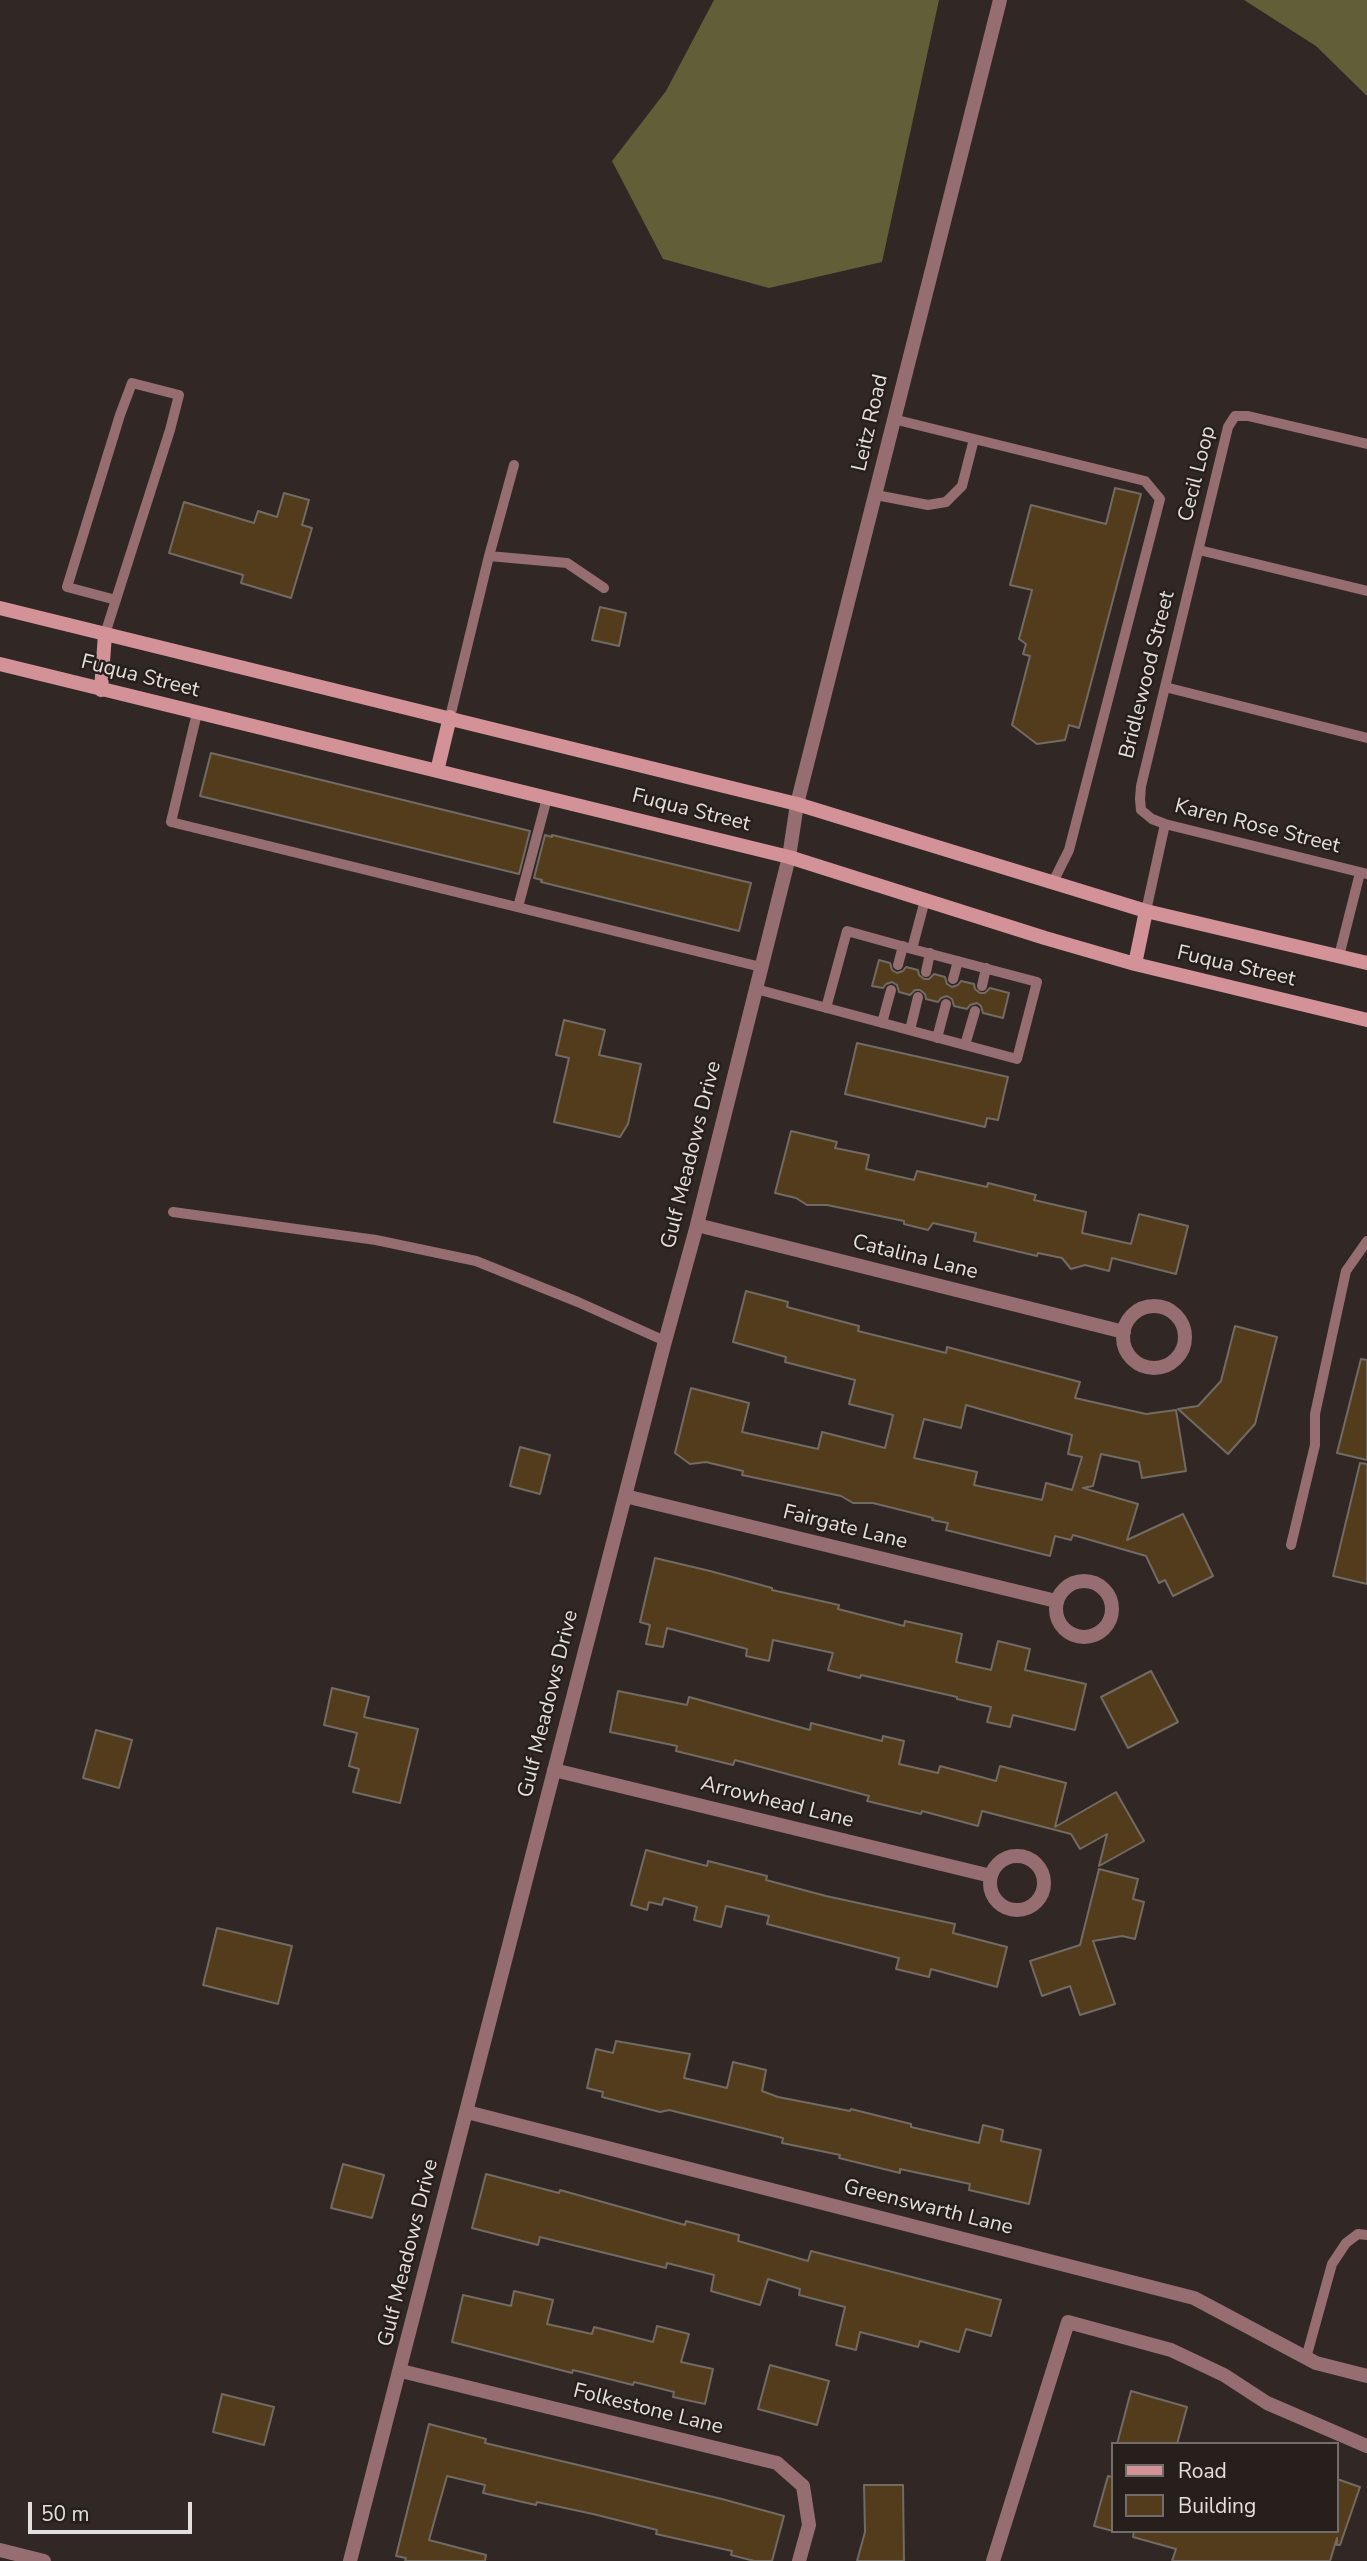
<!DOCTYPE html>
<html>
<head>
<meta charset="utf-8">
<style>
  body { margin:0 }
  #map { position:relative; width:1367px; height:2561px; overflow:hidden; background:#312825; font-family:"Nunito Sans",sans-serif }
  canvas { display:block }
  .legend { position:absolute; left:1111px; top:2442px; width:228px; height:91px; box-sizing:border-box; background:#271f1b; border:2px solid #736c68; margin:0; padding:9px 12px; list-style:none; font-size:21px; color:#e4dfdc }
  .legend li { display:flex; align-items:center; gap:14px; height:35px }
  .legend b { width:35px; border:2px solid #736c68 }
  .scale { position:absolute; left:28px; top:2502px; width:164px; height:32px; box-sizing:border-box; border:4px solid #e4dfdc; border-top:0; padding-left:9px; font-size:21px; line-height:24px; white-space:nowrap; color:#e4dfdc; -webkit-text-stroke:5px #271f1b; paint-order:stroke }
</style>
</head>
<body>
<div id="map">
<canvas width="1367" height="2561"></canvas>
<ul class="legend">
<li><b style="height:9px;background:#d39298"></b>Road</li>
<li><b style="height:19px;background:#533c1c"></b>Building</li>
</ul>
<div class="scale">50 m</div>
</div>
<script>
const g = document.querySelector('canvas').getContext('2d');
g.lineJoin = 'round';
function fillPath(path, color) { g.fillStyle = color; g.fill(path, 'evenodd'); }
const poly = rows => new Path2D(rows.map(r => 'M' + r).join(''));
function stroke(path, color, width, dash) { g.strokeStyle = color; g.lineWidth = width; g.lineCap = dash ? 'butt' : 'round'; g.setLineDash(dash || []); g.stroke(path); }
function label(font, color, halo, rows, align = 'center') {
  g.font = font + ' "Nunito Sans",sans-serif'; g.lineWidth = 5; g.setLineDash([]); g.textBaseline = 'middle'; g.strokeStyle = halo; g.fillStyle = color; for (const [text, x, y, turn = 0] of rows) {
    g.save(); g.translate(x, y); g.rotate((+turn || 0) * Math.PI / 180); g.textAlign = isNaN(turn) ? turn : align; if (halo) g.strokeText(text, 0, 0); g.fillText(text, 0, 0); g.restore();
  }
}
const forest = poly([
  [714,0,939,0,882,262,769,288,663,259,612,161,666,91],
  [1244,0,1367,0,1367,96,1316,46]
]);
const building = poly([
  [1115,488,1141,494,1079,728,1069,725,1065,740,1037,744,1012,725,1030,656,1023,654,1026,644,1019,639,1032,590,1010,585,1031,505,1106,524,1115,488],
  [284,493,309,500,302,525,312,528,291,598,241,583,243,575,169,553,184,502,254,523,258,511,277,517,284,493],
  [600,607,626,613,619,646,592,640,600,607],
  [211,753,530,831,519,874,200,796,211,753],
  [545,835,552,837,552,835,751,883,739,931,541,882,542,880,534,878,545,835],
  [879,960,890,963,892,970,897,973,903,971,906,967,918,970,919,975,924,979,929,979,934,974,945,977,947,984,952,987,958,985,961,981,974,984,975,989,980,993,985,993,990,988,1009,993,1003,1018,983,1013,981,1006,977,1003,970,1005,967,1009,954,1006,952,999,947,996,941,998,938,1002,926,999,925,994,920,990,915,990,910,995,899,992,897,985,892,982,886,984,883,988,872,986,879,960],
  [564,1020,605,1030,599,1055,641,1064,628,1124,620,1137,554,1122,569,1058,556,1055,564,1020],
  [857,1043,1008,1077,998,1120,987,1118,985,1127,845,1094,857,1043],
  [791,1131,837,1142,835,1148,869,1155,866,1169,914,1180,917,1171,987,1187,988,1183,1036,1195,1034,1200,1086,1212,1082,1233,1131,1244,1139,1214,1188,1226,1176,1274,1112,1258,1109,1271,1085,1265,1071,1269,1062,1258,1038,1253,1037,1256,974,1241,976,1233,933,1223,928,1230,904,1224,904,1221,827,1205,807,1205,796,1198,775,1193,791,1131],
  [746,1291,788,1302,787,1307,859,1326,858,1331,946,1353,947,1347,1080,1382,1075,1398,1146,1414,1176,1410,1186,1471,1142,1478,1139,1462,1101,1454,1093,1486,1083,1488,1138,1504,1127,1540,1183,1514,1213,1576,1173,1596,1165,1580,1159,1583,1146,1556,1073,1535,1071,1540,1055,1536,1050,1556,946,1530,948,1523,932,1520,933,1518,873,1503,853,1503,841,1496,742,1475,743,1471,706,1462,690,1464,675,1453,691,1388,749,1403,742,1432,818,1449,822,1432,885,1448,893,1415,849,1404,855,1380,785,1362,786,1357,733,1342,746,1291],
  [966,1405,1072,1435,1068,1454,1082,1457,1072,1490,1046,1483,1042,1500,974,1485,977,1472,914,1458,924,1419,961,1428,966,1405],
  [1235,1326,1277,1337,1255,1424,1228,1454,1178,1409,1198,1406,1221,1381,1235,1326],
  [1361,1359,1367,1360,1367,1460,1337,1453,1361,1359],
  [520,1447,550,1455,540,1494,510,1486,520,1447],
  [1360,1463,1367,1464,1367,1584,1333,1576,1360,1463],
  [655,1558,710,1571,772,1588,772,1590,839,1605,838,1609,904,1626,905,1621,962,1634,956,1662,991,1670,998,1641,1030,1649,1025,1670,1086,1684,1075,1730,1013,1715,1010,1727,987,1722,991,1707,957,1699,957,1697,861,1675,860,1678,828,1670,833,1653,773,1640,769,1661,746,1656,747,1649,667,1628,663,1647,646,1644,650,1625,640,1622,655,1558],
  [1151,1671,1178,1722,1128,1748,1101,1697,1151,1671],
  [332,1688,369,1697,364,1717,418,1729,400,1803,353,1792,359,1769,349,1766,357,1733,324,1725,332,1688],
  [618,1691,687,1705,689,1697,810,1730,811,1723,882,1741,883,1736,904,1741,899,1764,938,1773,940,1766,996,1781,1000,1766,1066,1783,1055,1827,1116,1792,1144,1841,1099,1866,1107,1834,1080,1849,1071,1834,982,1811,978,1826,922,1811,921,1814,867,1801,869,1796,735,1760,733,1765,676,1751,677,1746,610,1732,618,1691],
  [96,1730,132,1740,119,1788,83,1778,96,1730],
  [646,1850,707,1866,708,1861,767,1876,766,1880,826,1896,955,1924,953,1933,1007,1947,997,1987,931,1969,929,1977,896,1969,899,1958,767,1924,769,1916,726,1906,721,1927,694,1920,697,1907,664,1898,662,1905,649,1902,647,1910,631,1905,646,1850],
  [1099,1869,1138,1879,1133,1899,1144,1902,1135,1939,1122,1936,1093,1941,1115,2004,1080,2015,1070,1986,1042,1996,1030,1961,1080,1945,1099,1869],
  [217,1928,292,1946,278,2004,203,1985,217,1928],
  [616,2041,690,2054,684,2078,727,2088,733,2062,766,2070,762,2091,778,2097,850,2111,851,2109,911,2124,911,2127,979,2143,983,2125,1003,2130,1001,2141,1041,2150,1029,2204,969,2190,970,2184,900,2169,900,2173,839,2158,840,2155,782,2143,783,2138,669,2110,660,2112,602,2097,603,2092,587,2088,596,2049,613,2053,616,2041],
  [343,2164,384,2175,372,2218,331,2208,343,2164],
  [486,2174,559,2193,560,2190,685,2225,686,2221,739,2235,738,2241,808,2261,811,2251,1001,2300,991,2336,966,2329,959,2352,920,2341,918,2347,860,2332,856,2350,836,2345,845,2307,799,2295,800,2289,768,2279,760,2305,711,2291,714,2275,667,2263,666,2268,540,2237,538,2245,472,2228,486,2174],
  [514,2291,553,2300,547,2324,592,2334,594,2327,653,2342,657,2326,689,2334,681,2362,713,2369,705,2404,673,2397,674,2392,634,2382,633,2385,573,2370,572,2373,452,2342,463,2295,511,2306,514,2291],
  [770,2365,829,2381,817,2425,758,2409,770,2365],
  [1131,2391,1187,2407,1177,2444,1117,2444,1131,2391],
  [222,2394,274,2407,264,2445,213,2432,222,2394],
  [429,2424,486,2439,485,2443,722,2499,784,2516,772,2561,754,2561,731,2555,732,2551,656,2534,657,2530,593,2514,537,2502,536,2505,483,2493,485,2485,447,2476,429,2540,486,2555,485,2561,405,2561,406,2558,396,2556,429,2424],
  [1108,2476,1113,2477,1113,2531,1094,2526,1108,2476],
  [1337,2479,1360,2487,1340,2545,1337,2545,1337,2538,1330,2561,1172,2561,1176,2549,1133,2537,1134,2531,1337,2531,1337,2479],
  [864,2485,903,2485,904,2561,857,2561,865,2532,864,2485]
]);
const lane = poly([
  [893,419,1145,481,1160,499,1069,850,1053,882],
  [1367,444,1248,416,1235,416,1228,427,1141,786,1140,799,1141,810,1152,819,1165,824,1367,874],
  [876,495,928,505,946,502,962,486,974,439],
  [1199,550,1367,591],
  [489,556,514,465],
  [105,634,170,430,179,395,132,383,120,415,67,587,116,600],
  [1165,687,1367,738],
  [197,713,171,822,761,967],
  [450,717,489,556,567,563,604,588],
  [518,907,547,798],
  [1146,911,1165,824],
  [1339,956,1360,873],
  [898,965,903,946],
  [926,972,930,953],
  [953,979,958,961],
  [982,986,986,968],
  [756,989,1017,1059,1037,982,912,949,925,900],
  [826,1008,847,931,912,949],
  [882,1023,891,990],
  [910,1030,918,997],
  [937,1038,946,1004],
  [965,1045,975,1011],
  [173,1212,376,1240,476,1261,578,1302,665,1341],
  [1291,1545,1315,1445,1315,1414,1346,1271,1367,1241],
  [1306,2358,1332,2264,1346,2243,1358,2234,1367,2235]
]);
const street = poly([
  [697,1225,1124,1332],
  '1123 1337a31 31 0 1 1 62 0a31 31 0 1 1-62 0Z',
  [625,1496,1056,1601],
  '1056 1609a28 28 0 1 1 56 0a28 28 0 1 1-56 0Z',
  [554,1770,991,1876],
  '990 1883a27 27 0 1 1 54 0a27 27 0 1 1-54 0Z',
  [467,2112,1194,2298,1316,2363,1367,2376],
  [401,2371,777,2463,803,2486,809,2525,799,2561],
  [0,2550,44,2561],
  [350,2561,664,1345,697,1225,789,857,797,804,1000,0],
  [993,2561,1068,2322,1171,2350,1224,2375,1267,2403,1367,2446]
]);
const secondary = poly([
  [0,608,797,804,1146,911,1367,963],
  [0,664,789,857,1045,938,1135,964,1367,1020],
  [101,690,105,634],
  [437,771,450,717],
  [1135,964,1146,911]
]);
const streetNames = [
  ["Leitz Road",871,423,-77],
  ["Cecil Loop",1198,474,-76],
  ["Bridlewood Street",1148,675,-76],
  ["Fuqua Street",140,677,14],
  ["Fuqua Street",691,811,14],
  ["Karen Rose Street",1257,827,14],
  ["Fuqua Street",1236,967,13],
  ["Gulf Meadows Drive",692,1155,-76],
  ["Catalina Lane",915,1258,14],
  ["Fairgate Lane",845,1528,14],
  ["Gulf Meadows Drive",549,1704,-76],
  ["Arrowhead Lane",777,1803,14],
  ["Greenswarth Lane",928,2208,14],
  ["Gulf Meadows Drive",409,2253,-76],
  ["Folkestone Lane",648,2410,14]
];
fillPath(forest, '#615e38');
fillPath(building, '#533c1c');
stroke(building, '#716b63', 2);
stroke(lane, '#966d71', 10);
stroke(street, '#966d71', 14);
stroke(secondary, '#d39298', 14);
label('21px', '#e4dfdc', '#271f1b', streetNames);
</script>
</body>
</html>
